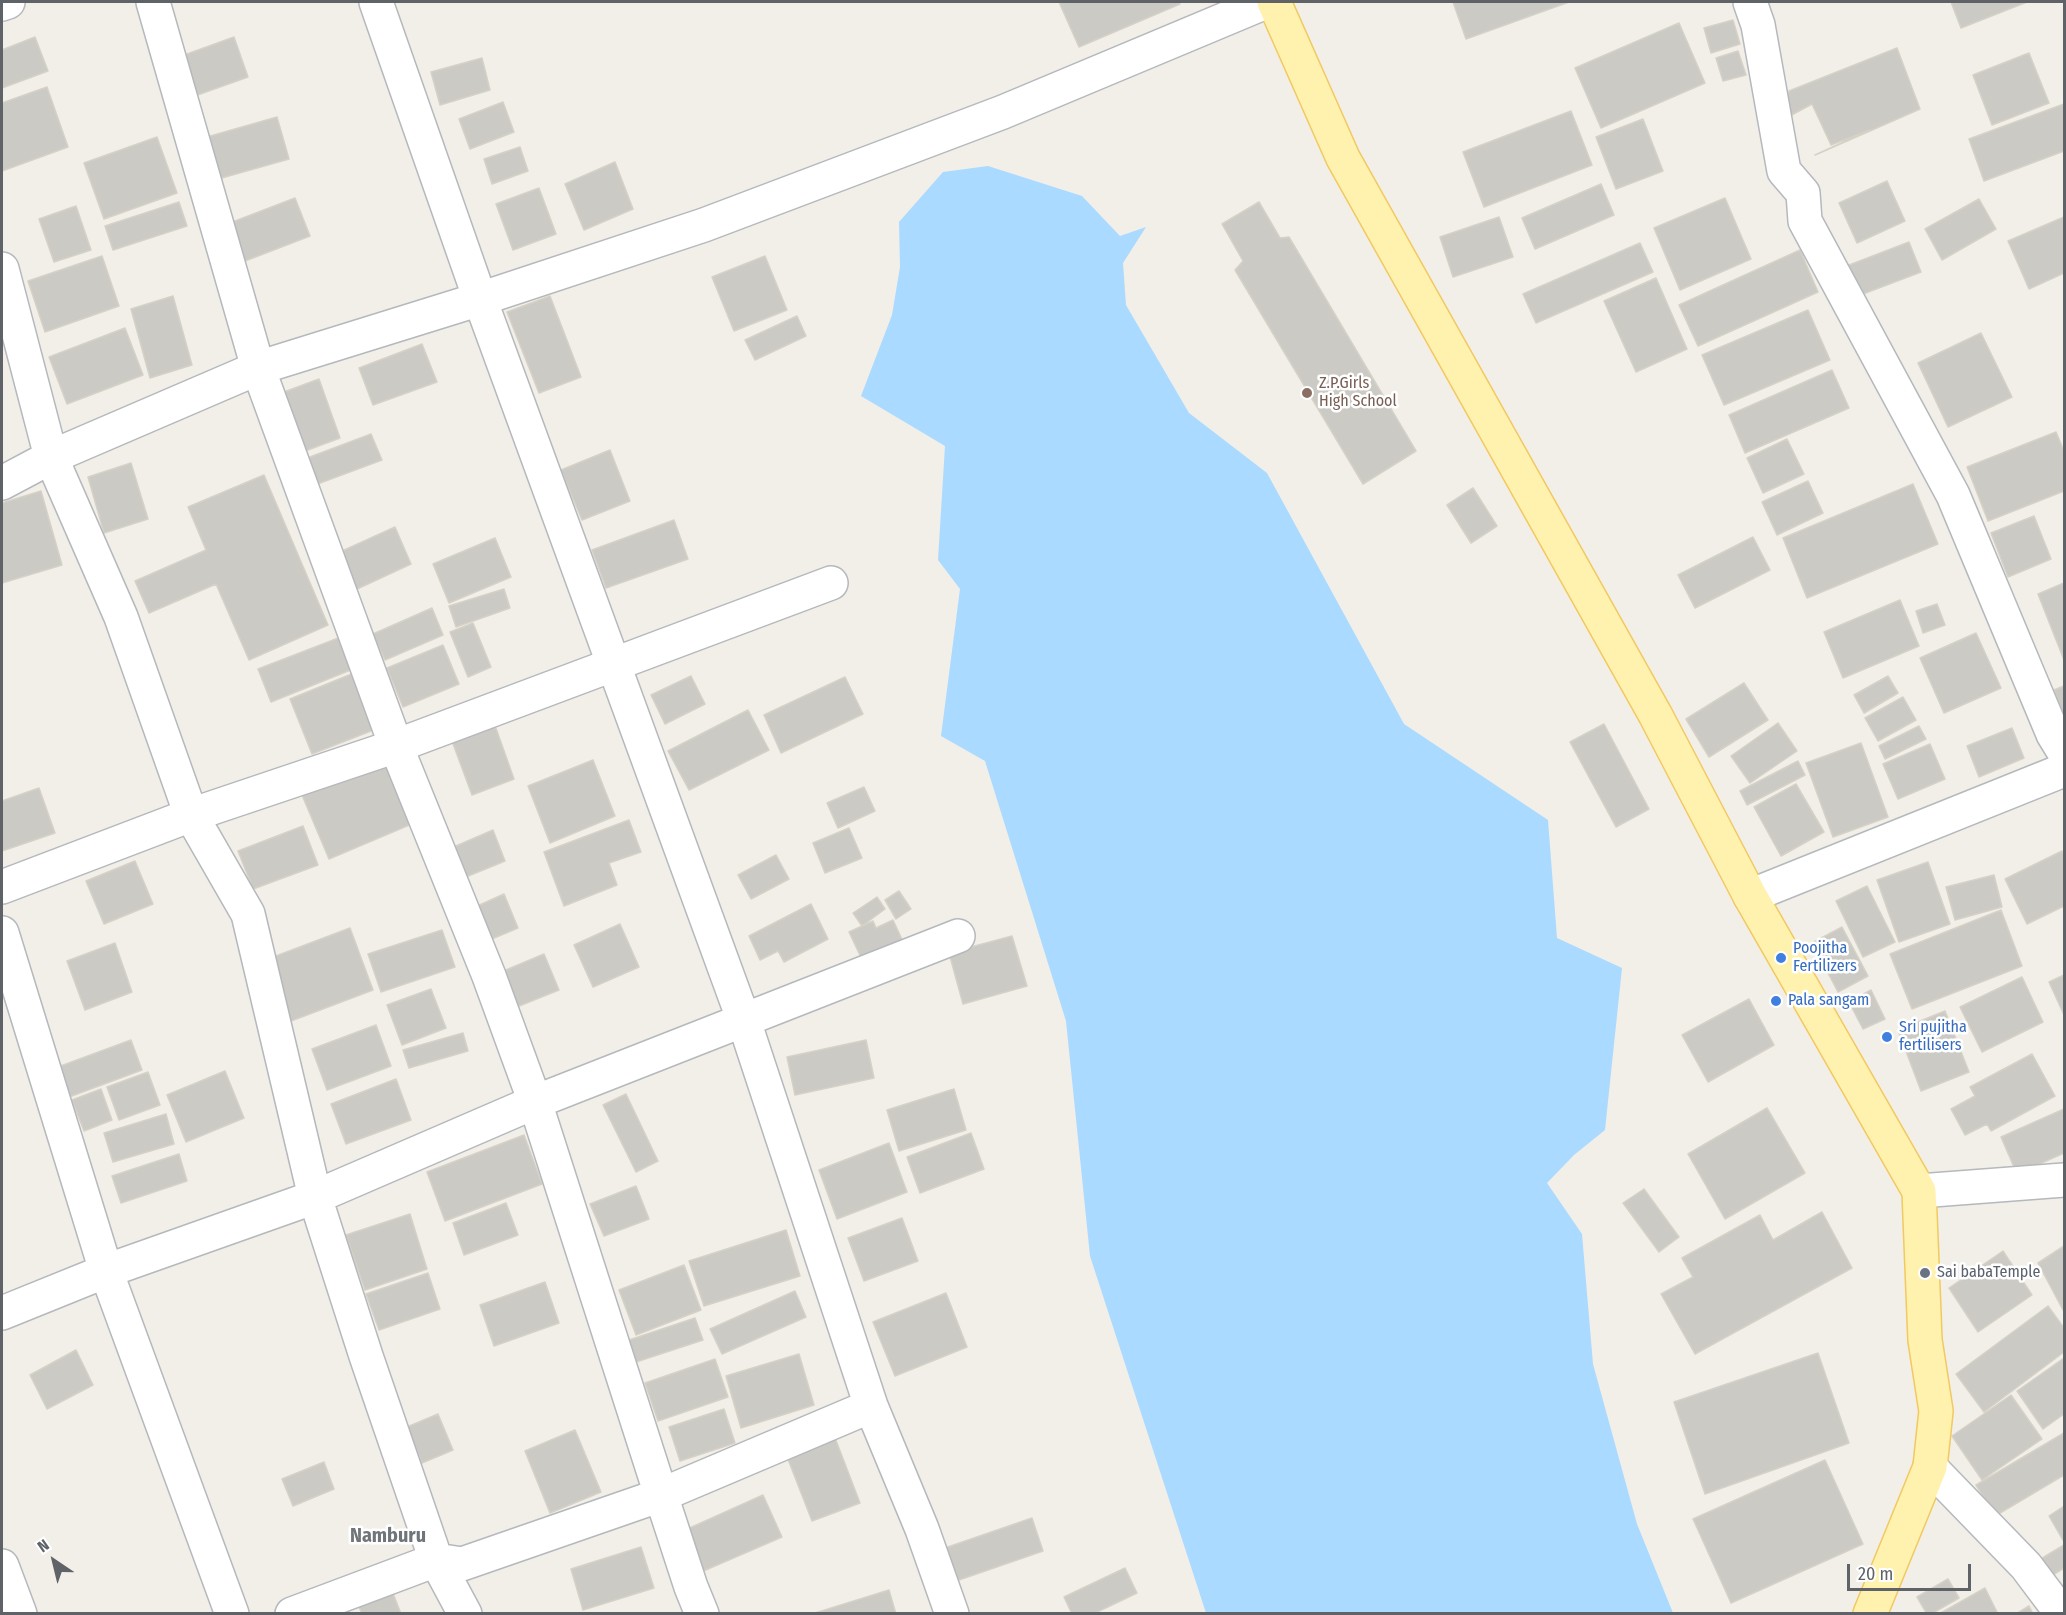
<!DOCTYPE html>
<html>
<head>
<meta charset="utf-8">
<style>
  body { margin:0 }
  #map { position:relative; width:2066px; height:1615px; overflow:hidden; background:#f1efe8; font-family:"Fira Sans Condensed",sans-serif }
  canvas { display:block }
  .frame { position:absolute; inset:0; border:3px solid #5f6368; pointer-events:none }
  .north { position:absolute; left:24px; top:1531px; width:60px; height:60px; -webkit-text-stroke:4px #fff; paint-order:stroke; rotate:325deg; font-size:16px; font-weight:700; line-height:24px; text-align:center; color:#5f6368 }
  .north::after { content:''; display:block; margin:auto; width:21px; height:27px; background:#5f6368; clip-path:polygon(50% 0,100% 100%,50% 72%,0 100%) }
  .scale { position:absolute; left:1847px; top:1564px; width:124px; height:27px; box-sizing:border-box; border:3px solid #5f6368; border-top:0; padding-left:8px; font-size:18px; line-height:21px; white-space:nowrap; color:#5f6368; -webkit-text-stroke:4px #fff; paint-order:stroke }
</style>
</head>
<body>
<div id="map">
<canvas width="2066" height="1615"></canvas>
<div class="frame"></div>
<div class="north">N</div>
<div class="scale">20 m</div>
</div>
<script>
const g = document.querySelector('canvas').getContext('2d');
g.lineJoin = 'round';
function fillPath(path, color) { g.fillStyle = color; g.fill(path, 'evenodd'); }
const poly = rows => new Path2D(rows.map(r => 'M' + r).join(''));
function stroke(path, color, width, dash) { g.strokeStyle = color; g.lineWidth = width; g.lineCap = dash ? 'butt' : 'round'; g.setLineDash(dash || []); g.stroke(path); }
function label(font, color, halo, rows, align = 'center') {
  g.font = font + ' "Fira Sans Condensed",sans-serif'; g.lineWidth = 5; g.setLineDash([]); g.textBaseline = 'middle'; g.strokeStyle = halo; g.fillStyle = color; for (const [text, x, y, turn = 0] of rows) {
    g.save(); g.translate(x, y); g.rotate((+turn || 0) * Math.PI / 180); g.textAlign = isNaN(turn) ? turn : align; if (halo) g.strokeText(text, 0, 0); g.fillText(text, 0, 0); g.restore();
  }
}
const water = poly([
  [988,166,1082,196,1120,236,1146,227,1123,263,1126,305,1189,413,1267,473,1404,724,1548,820,1557,938,1622,968,1605,1130,1574,1155,1547,1183,1582,1234,1593,1364,1637,1524,1673,1613,1206,1613,1090,1256,1066,1021,985,761,941,736,960,589,938,560,945,446,861,396,892,315,900,267,899,222,943,172]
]);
const building = poly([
  [1059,2,1179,2,1180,4,1079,47,1059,2],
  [1453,2,1569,2,1466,39,1453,2],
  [1951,2,2027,2,1961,28,1951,2],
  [1733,20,1740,44,1711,53,1704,28,1733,20],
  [1679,23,1705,83,1601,128,1575,68,1679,23],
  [35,37,48,71,2,88,2,50,35,37],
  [234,37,248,77,189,98,176,58,234,37],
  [1897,48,1920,109,1815,155,1870,130,1831,145,1812,104,1786,118,1789,91,1897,48],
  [1738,51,1746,75,1723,81,1716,58,1738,51],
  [2029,53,2049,103,1992,125,1973,75,2029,53],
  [482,58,490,90,440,105,431,72,482,58],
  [47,87,68,147,2,171,2,103,47,87],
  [503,102,514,132,470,149,459,119,503,102],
  [2064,104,2064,151,1984,181,1969,139,2064,104],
  [1571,111,1592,165,1484,207,1463,152,1571,111],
  [277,117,289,159,211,181,200,139,277,117],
  [1643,119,1663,171,1616,189,1596,137,1643,119],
  [157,137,177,193,104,219,84,163,157,137],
  [520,147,528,171,492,184,484,159,520,147],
  [615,162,633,209,584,230,565,184,615,162],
  [1887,181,1905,221,1857,243,1839,203,1887,181],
  [1601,184,1614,215,1535,249,1522,218,1601,184],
  [539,188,556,234,513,250,496,204,539,188],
  [295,198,310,236,245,261,230,223,295,198],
  [1725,198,1751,259,1680,290,1654,228,1725,198],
  [1979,199,1996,229,1942,260,1925,229,1979,199],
  [179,202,187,226,113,250,105,226,179,202],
  [1259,202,1280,238,1289,237,1416,451,1363,484,1235,270,1243,261,1222,224,1259,202],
  [76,206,91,250,54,262,39,219,76,206],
  [1499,217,1513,257,1453,277,1440,237,1499,217],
  [2064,217,2064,273,2029,289,2008,241,2064,217],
  [1909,242,1921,272,1855,297,1844,267,1909,242],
  [1640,243,1653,272,1536,323,1523,294,1640,243],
  [1800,250,1818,292,1698,346,1679,305,1800,250],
  [102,256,119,306,45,332,28,281,102,256],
  [765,256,787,310,734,331,712,277,765,256],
  [1656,278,1687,349,1636,372,1604,301,1656,278],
  [173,296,192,365,150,378,131,309,173,296],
  [550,296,581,377,539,393,507,312,550,296],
  [1808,310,1830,360,1724,405,1702,355,1808,310],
  [797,316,806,336,755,360,745,340,797,316],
  [125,328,143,375,67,404,49,357,125,328],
  [1981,333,2012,397,1948,427,1918,363,1981,333],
  [422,344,437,382,373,405,359,368,422,344],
  [1832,370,1849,408,1745,453,1729,415,1832,370],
  [319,379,340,438,305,451,284,392,319,379],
  [2056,432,2064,451,2064,491,1988,521,1967,467,2056,432],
  [371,434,382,460,312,486,302,460,371,434],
  [1787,439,1804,474,1763,493,1747,458,1787,439],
  [610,450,630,501,582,520,561,470,610,450],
  [131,463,148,519,104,533,88,477,131,463],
  [264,475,328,625,249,660,216,584,149,613,135,581,206,550,188,507,264,475],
  [1808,481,1823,513,1777,535,1762,502,1808,481],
  [1913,484,1938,544,1807,598,1783,538,1913,484],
  [1473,488,1497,526,1471,543,1447,505,1473,488],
  [41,491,62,565,2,583,2,503,41,491],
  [2034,516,2051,559,2008,577,1991,533,2034,516],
  [674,520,688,559,606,588,592,550,674,520],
  [395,527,411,564,357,589,340,552,395,527],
  [1753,537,1770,570,1695,608,1678,575,1753,537],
  [495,538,511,577,449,603,433,564,495,538],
  [2064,583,2064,660,2038,594,2064,583],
  [504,589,510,608,456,627,449,606,504,589],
  [1900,600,1919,646,1843,678,1824,632,1900,600],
  [1937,604,1945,625,1923,633,1916,611,1937,604],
  [432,608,443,635,385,660,373,634,432,608],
  [473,623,491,667,468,677,450,632,473,623],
  [1976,633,2001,688,1944,713,1920,658,1976,633],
  [341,637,353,669,271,702,258,669,341,637],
  [443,645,459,684,403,707,387,668,443,645],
  [354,673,376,729,312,754,290,699,354,673],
  [691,676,705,704,665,724,651,695,691,676],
  [1888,676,1898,693,1864,713,1854,695,1888,676],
  [845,677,863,714,781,753,764,715,845,677],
  [1744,683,1768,720,1709,757,1686,719,1744,683],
  [2064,686,2064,718,2054,690,2064,686],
  [1903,697,1916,720,1878,741,1865,718,1903,697],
  [748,710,769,750,689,790,668,751,748,710],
  [492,717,514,779,472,795,449,733,492,717],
  [1778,723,1797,751,1750,783,1731,756,1778,723],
  [1604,724,1649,809,1616,827,1570,742,1604,724],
  [1919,726,1926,739,1885,759,1879,746,1919,726],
  [2012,728,2024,758,1979,777,1967,746,2012,728],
  [1861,743,1888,817,1833,837,1806,763,1861,743],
  [1930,744,1945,779,1898,799,1883,764,1930,744],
  [387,758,414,823,329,859,302,795,387,758],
  [593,760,615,816,550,843,528,786,593,760],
  [1798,761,1805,775,1747,805,1740,791,1798,761],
  [1796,784,1824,832,1781,856,1754,807,1796,784],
  [864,787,875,811,838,828,827,803,864,787],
  [39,788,55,833,2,851,2,801,39,788],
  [629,820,641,852,609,863,617,885,564,906,544,852,629,820],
  [303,826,318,865,253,889,238,851,303,826],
  [849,828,862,858,825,873,813,843,849,828],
  [493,830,505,861,461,879,449,849,493,830],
  [2062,851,2064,856,2064,906,2027,924,2005,879,2062,851],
  [776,855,789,879,751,899,738,875,776,855],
  [135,861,153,904,104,924,86,881,135,861],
  [1928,862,1950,924,1899,942,1877,880,1928,862],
  [1994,875,2002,907,1955,920,1946,887,1994,875],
  [1867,886,1895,942,1863,957,1836,901,1867,886],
  [899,891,911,909,896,919,885,900,899,891],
  [504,894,518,928,487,941,473,908,504,894],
  [877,897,885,909,862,926,853,913,877,897],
  [811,904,828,939,784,962,778,951,760,960,749,936,811,904],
  [2001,910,2022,966,1912,1009,1890,954,2001,910],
  [893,920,906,948,865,966,849,932,873,921,876,928,893,920],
  [620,924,639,967,593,987,574,945,620,924],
  [1842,927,1868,976,1838,992,1812,943,1842,927],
  [350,928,373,990,291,1021,268,959,350,928],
  [442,930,455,967,381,992,368,954,442,930],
  [1012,936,1027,986,963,1004,949,953,1012,936],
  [115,943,132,992,85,1010,67,961,115,943],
  [544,954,559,990,509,1010,494,975,544,954],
  [2064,975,2064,1015,2049,982,2064,975],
  [2022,977,2043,1022,1982,1052,1960,1007,2022,977],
  [431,989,446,1028,402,1045,387,1005,431,989],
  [1871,990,1885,1019,1863,1029,1849,1002,1871,990],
  [1749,999,1774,1045,1708,1082,1682,1035,1749,999],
  [1945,1011,1969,1072,1921,1091,1898,1030,1945,1011],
  [376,1025,391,1066,327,1090,312,1049,376,1025],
  [463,1033,468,1051,409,1068,403,1050,463,1033],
  [131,1040,142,1070,69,1097,58,1067,131,1040],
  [866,1040,874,1078,795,1095,787,1057,866,1040],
  [2032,1054,2055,1096,1991,1131,1987,1124,1965,1135,1951,1109,1975,1096,1970,1087,2032,1054],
  [225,1071,244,1118,186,1142,167,1095,225,1071],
  [148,1072,160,1105,119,1120,107,1087,148,1072],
  [396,1079,411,1120,346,1144,331,1104,396,1079],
  [101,1089,112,1120,84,1131,72,1100,101,1089],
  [954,1089,966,1130,899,1151,887,1110,954,1089],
  [626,1094,658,1161,636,1172,603,1105,626,1094],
  [1767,1108,1805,1173,1725,1219,1688,1154,1767,1108],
  [2064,1109,2064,1153,2017,1174,2001,1137,2064,1109],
  [166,1114,174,1144,113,1162,104,1133,166,1114],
  [971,1133,984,1169,920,1193,907,1157,971,1133],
  [524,1135,542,1184,445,1221,427,1172,524,1135],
  [889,1143,907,1192,837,1219,819,1170,889,1143],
  [179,1154,187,1181,121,1203,112,1176,179,1154],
  [636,1186,649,1219,604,1236,590,1204,636,1186],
  [1644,1189,1679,1237,1659,1252,1623,1203,1644,1189],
  [506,1203,518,1235,464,1255,453,1223,506,1203],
  [1822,1212,1852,1268,1695,1354,1661,1294,1693,1277,1682,1258,1760,1215,1773,1240,1822,1212],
  [410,1214,427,1269,365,1290,346,1235,410,1214],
  [902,1218,918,1261,864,1281,848,1238,902,1218],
  [786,1230,800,1276,704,1306,689,1261,786,1230],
  [2064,1246,2064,1309,2063,1310,2038,1263,2064,1246],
  [2003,1251,2032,1295,1978,1332,1949,1288,2003,1251],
  [684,1265,701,1310,636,1335,619,1290,684,1265],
  [428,1273,440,1309,379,1330,366,1294,428,1273],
  [545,1282,559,1323,494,1346,480,1305,545,1282],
  [795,1291,806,1317,722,1354,710,1329,795,1291],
  [946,1293,967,1347,895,1376,873,1322,946,1293],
  [2048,1306,2064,1328,2064,1352,1984,1412,1956,1374,2048,1306],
  [695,1318,703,1340,636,1362,629,1340,695,1318],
  [76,1350,93,1385,47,1409,30,1375,76,1350],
  [1818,1353,1849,1443,1705,1494,1674,1402,1818,1353],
  [799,1354,814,1405,741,1428,726,1376,799,1354],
  [2064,1358,2064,1414,2043,1429,2017,1391,2064,1358],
  [715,1359,728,1397,658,1421,645,1383,715,1359],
  [2011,1395,2042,1439,1982,1480,1952,1436,2011,1395],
  [724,1409,735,1443,680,1461,669,1427,724,1409],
  [438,1414,453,1450,422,1463,407,1427,438,1414],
  [575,1430,601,1492,550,1513,525,1451,575,1430],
  [832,1430,860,1503,812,1521,784,1449,832,1430],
  [2064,1433,2064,1475,1995,1516,1976,1485,2064,1433],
  [1825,1460,1863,1544,1731,1603,1693,1519,1825,1460],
  [324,1462,334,1489,293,1506,282,1479,324,1462],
  [763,1495,782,1537,701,1572,683,1531,763,1495],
  [2064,1506,2064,1542,2049,1516,2064,1506],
  [1032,1518,1043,1551,956,1581,945,1548,1032,1518],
  [2064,1545,2064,1568,2048,1578,2039,1560,2064,1545],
  [641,1547,654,1588,583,1610,571,1569,641,1547],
  [1125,1568,1137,1593,1093,1614,1072,1614,1064,1597,1125,1568],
  [1948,1579,1959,1598,1931,1614,1927,1614,1917,1597,1948,1579],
  [389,1583,401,1614,362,1614,355,1597,389,1583],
  [1985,1588,1998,1614,1939,1614,1985,1588],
  [889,1590,896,1614,812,1614,889,1590],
  [2029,1606,2033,1614,2016,1614,2029,1606]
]);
const minor = poly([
  [153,2,258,368,396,746,489,976,535,1102,661,1495,691,1587,702,1614],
  [376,2,480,299,744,1021,871,1406,922,1529,952,1614],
  [1750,2,1758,25,1784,171,1803,193,1805,221,1953,495,2053,734,2064,752],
  [2,4,8,2],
  [2,269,51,457,121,617,191,815,248,914,315,1197,366,1356,436,1560,465,1614],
  [2,483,51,457,258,368,480,299,704,225,1003,112,1266,2],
  [2,887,191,815,396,746,831,583],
  [1750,896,2064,770],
  [2,933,106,1271,232,1614],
  [1919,1191,2064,1180],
  [2,1313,106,1271,315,1197,535,1102,958,936],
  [1930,1467,2026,1566,2062,1614],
  [2,1566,20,1614],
  [292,1614,436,1560,462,1564,661,1495,871,1406]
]);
const major = poly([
  [1274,2,1343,158,1656,716,1750,896,1919,1191,1925,1340,1936,1411,1930,1467,1870,1614]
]);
const markers = [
  [1307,393,6,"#8d6e63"],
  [1781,958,6,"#3f7fe0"],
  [1776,1001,6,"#3f7fe0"],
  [1887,1037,6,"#3f7fe0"],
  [1925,1273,6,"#6b7280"]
];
const educationNames = [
  ["Z.P.Girls",1319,384],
  ["High School",1319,402]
];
const shopNames = [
  ["Poojitha",1793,949],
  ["Fertilizers",1793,967],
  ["Pala sangam",1788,1001],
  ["Sri pujitha",1899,1028],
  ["fertilisers",1899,1046]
];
const worshipNames = [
  ["Sai babaTemple",1937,1273]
];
const quarterNames = [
  ["Namburu",388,1536]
];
fillPath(water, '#aadaff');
fillPath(building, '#cccac5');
stroke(building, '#d6d1c6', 1.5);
stroke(minor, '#b5b8bc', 36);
stroke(major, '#f2c960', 36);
stroke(minor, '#fff', 33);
stroke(major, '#fff2af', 33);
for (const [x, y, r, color] of markers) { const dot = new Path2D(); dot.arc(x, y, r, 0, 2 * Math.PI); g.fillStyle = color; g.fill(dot); stroke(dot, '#fff', 2); }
label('16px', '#785e54', '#fff', educationNames, 'left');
label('16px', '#366cbe', '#fff', shopNames, 'left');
label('16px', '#5b616d', '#fff', worshipNames, 'left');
label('bold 20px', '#70757a', '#fff', quarterNames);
</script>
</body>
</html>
